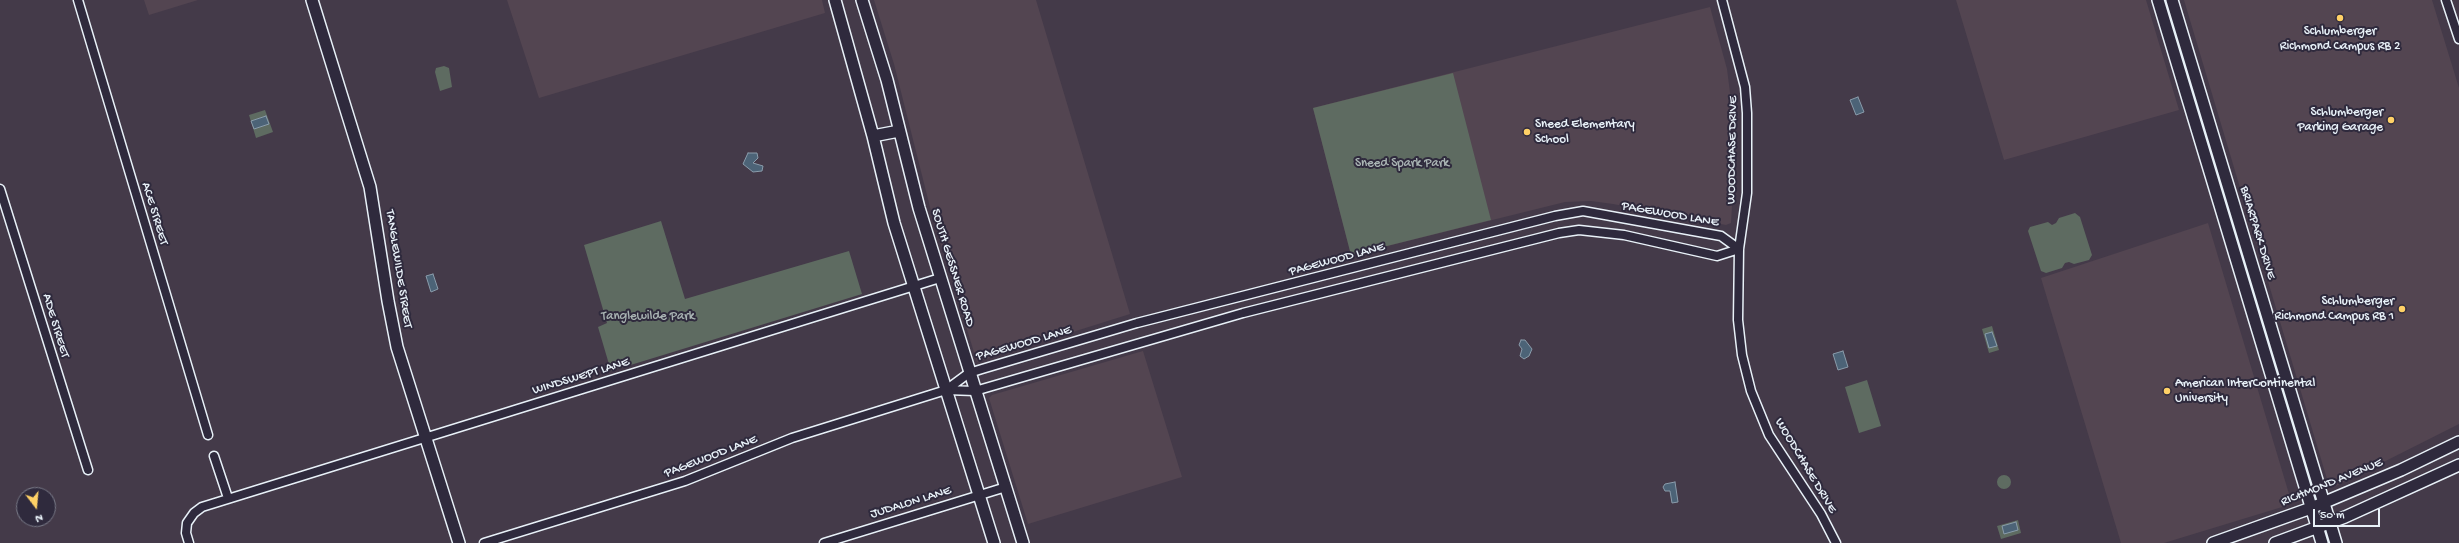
<!DOCTYPE html>
<html>
<head>
<meta charset="utf-8">
<style>
  body { margin:0 }
  #map { position:relative; width:2459px; height:543px; overflow:hidden; background:#443a49; font-family:"Gochi Hand",sans-serif }
  canvas { display:block }
  .north { position:absolute; left:16px; top:487px; width:40px; height:40px; box-sizing:border-box; background:#2f2a3d; border:1px solid #797a88; border-radius:50%; rotate:164deg; font-size:11px; font-weight:700; line-height:16px; text-align:center; color:#e8f1f8 }
  .north::after { content:''; display:block; margin:auto; width:14px; height:18px; background:#ffd166; clip-path:polygon(50% 0,100% 100%,50% 72%,0 100%) }
  .scale { position:absolute; left:2313px; top:509px; width:67px; height:18px; box-sizing:border-box; border:2px solid #e8f1f8; border-top:0; padding-left:5px; font-size:12px; line-height:14px; white-space:nowrap; color:#e8f1f8; -webkit-text-stroke:3px #2f2a3d; paint-order:stroke }
</style>
</head>
<body>
<div id="map">
<canvas width="2459" height="543"></canvas>
<div class="north">N</div>
<div class="scale">50 m</div>
</div>
<script>
const g = document.querySelector('canvas').getContext('2d');
g.lineJoin = 'round';
function fillPath(path, color) { g.fillStyle = color; g.fill(path, 'evenodd'); }
const poly = rows => new Path2D(rows.map(r => 'M' + r).join(''));
function stroke(path, color, width, dash) { g.strokeStyle = color; g.lineWidth = width; g.lineCap = dash ? 'butt' : 'round'; g.setLineDash(dash || []); g.stroke(path); }
function label(font, color, halo, rows, align = 'center') {
  g.font = font + ' "Gochi Hand",sans-serif'; g.lineWidth = 4; g.setLineDash([]); g.textBaseline = 'middle'; g.strokeStyle = halo; g.fillStyle = color; for (const [text, x, y, turn = 0] of rows) {
    g.save(); g.translate(x, y); g.rotate((+turn || 0) * Math.PI / 180); g.textAlign = isNaN(turn) ? turn : align; if (halo) g.strokeText(text, 0, 0); g.fillText(text, 0, 0); g.restore();
  }
}
const built = poly([
  [144,0,198,0,149,15],
  [507,0,822,0,825,13,539,98],
  [874,0,1036,0,1130,314,977,362,933,219,894,64],
  [1956,0,2146,0,2179,110,2004,160],
  [2184,0,2432,0,2459,88,2459,424,2334,487,2327,479],
  [1710,7,1727,69,1734,124,1736,140,1731,223,1726,225,1613,204,1591,201,1565,202,1351,255,1313,108],
  [2208,223,2292,504,2164,543,2121,543,2041,278],
  [1143,351,1182,477,1028,524,989,398,992,395]
]);
const green = poly([
  [444,66,449,68,452,87,440,91,435,72,436,68],
  [1453,73,1491,220,1351,255,1313,108],
  [265,110,273,132,256,138,249,115],
  [2075,213,2080,217,2092,255,2089,260,2074,264,2069,262,2065,263,2062,268,2046,273,2041,271,2028,231,2030,227,2048,222,2052,225,2056,223,2059,218],
  [661,221,685,299,849,251,862,294,611,371,598,327,607,323,584,245],
  [1992,326,1999,350,1989,353,1982,329],
  [1867,380,1881,426,1859,433,1845,387],
  '1997 482a7 7 0 1 1 14 0a7 7 0 1 1-14 0Z',
  [2018,520,2021,533,2001,539,1997,526]
]);
const water = poly([
  [1858,97,1864,112,1856,115,1850,100,1858,97],
  [266,116,269,124,254,129,251,121,266,116],
  [748,153,757,153,758,158,753,163,763,166,762,171,753,172,743,164,748,153],
  [433,274,438,289,431,292,426,276,433,274],
  [1992,332,1997,346,1989,348,1985,334,1992,332],
  [1521,340,1525,340,1532,349,1529,356,1524,359,1520,356,1522,349,1519,345,1521,340],
  [1843,351,1848,367,1838,370,1833,354,1843,351],
  [1675,482,1678,502,1672,503,1670,491,1665,491,1663,487,1665,484,1675,482],
  [2016,522,2018,530,2004,534,2002,526,2016,522]
]);
const street = poly([
  [78,0,208,435],
  [1722,0,1745,87,1747,113,1747,193,1739,249,1738,320,1742,355,1751,391,1769,435,1821,514,1836,543],
  [2446,0,2459,39],
  [0,189,88,470],
  [946,390,975,391,1243,313,1559,233,1579,230,1624,235,1717,256,1739,249],
  [214,456,228,498],
  [189,543,186,533,187,523,194,513,202,507,940,278],
  [484,543,685,481,792,438,946,390,969,373,982,369,1137,323,1555,216,1583,211,1721,236,1739,249],
  [824,543,1006,487]
]);
const secondary = poly([
  [312,0,370,187,388,301,397,347,459,543],
  [835,0,873,136,894,223,994,543],
  [862,0,887,80,919,208,1023,543],
  [2158,0,2322,543],
  [2172,0,2336,543],
  [873,136,899,131],
  [2213,543,2311,508,2401,470,2459,442],
  [2275,543,2345,517,2459,465]
]);
const markers = [
  [2340,18,4,"#ffd166"],
  [2391,120,4,"#ffd166"],
  [1527,132,4,"#ffd166"],
  [2402,309,4,"#ffd166"],
  [2167,391,4,"#ffd166"]
];
const poiNames = [
  ["Schlumberger",2340,32,"center"],
  ["Richmond Campus RB 2",2340,47,"center"],
  ["Schlumberger",2383,113],
  ["Parking Garage",2383,128],
  ["Sneed Elementary",1535,125,"left"],
  ["School",1535,140,"left"],
  ["Schlumberger",2394,302],
  ["Richmond Campus RB 1",2394,317],
  ["American InterContinental",2175,384,"left"],
  ["University",2175,399,"left"]
];
const streetNames = [
  ["WOODCHASE DRIVE",1733,150,-89],
  ["ACE STREET",154,214,73],
  ["PAGEWOOD LANE",1670,215,10],
  ["BRIARPARK DRIVE",2257,233,73],
  ["PAGEWOOD LANE",1337,260,-15],
  ["SOUTH GESSNER ROAD",952,268,73],
  ["TANGLEWILDE STREET",398,269,81],
  ["ADE STREET",55,326,73],
  ["PAGEWOOD LANE",1024,344,-16],
  ["WINDSWEPT LANE",581,377,-17],
  ["PAGEWOOD LANE",711,457,-21],
  ["WOODCHASE DRIVE",1805,466,59],
  ["RICHMOND AVENUE",2332,483,-22],
  ["JUDALON LANE",911,503,-17]
];
const parkNames = [
  ["Sneed Spark Park",1402,164],
  ["Tanglewilde Park",648,317]
];
fillPath(built, '#534551');
fillPath(green, '#5e6b61');
fillPath(water, '#4c6377');
stroke(water, '#8a9cab', 1);
stroke(street, '#e8f1f8', 11);
stroke(secondary, '#e8f1f8', 14);
stroke(street, '#2f2a3d', 8);
stroke(secondary, '#2f2a3d', 11);
for (const [x, y, r, color] of markers) { const dot = new Path2D(); dot.arc(x, y, r, 0, 2 * Math.PI); g.fillStyle = color; g.fill(dot); stroke(dot, '#2f2a3d', 1.5); }
label('13px', '#e8f1f8', '#2f2a3d', poiNames, 'right');
label('13px', '#e8f1f8', '#2f2a3d', streetNames);
label('13px', '#aab5b4', '#2f2a3d', parkNames);
</script>
</body>
</html>
